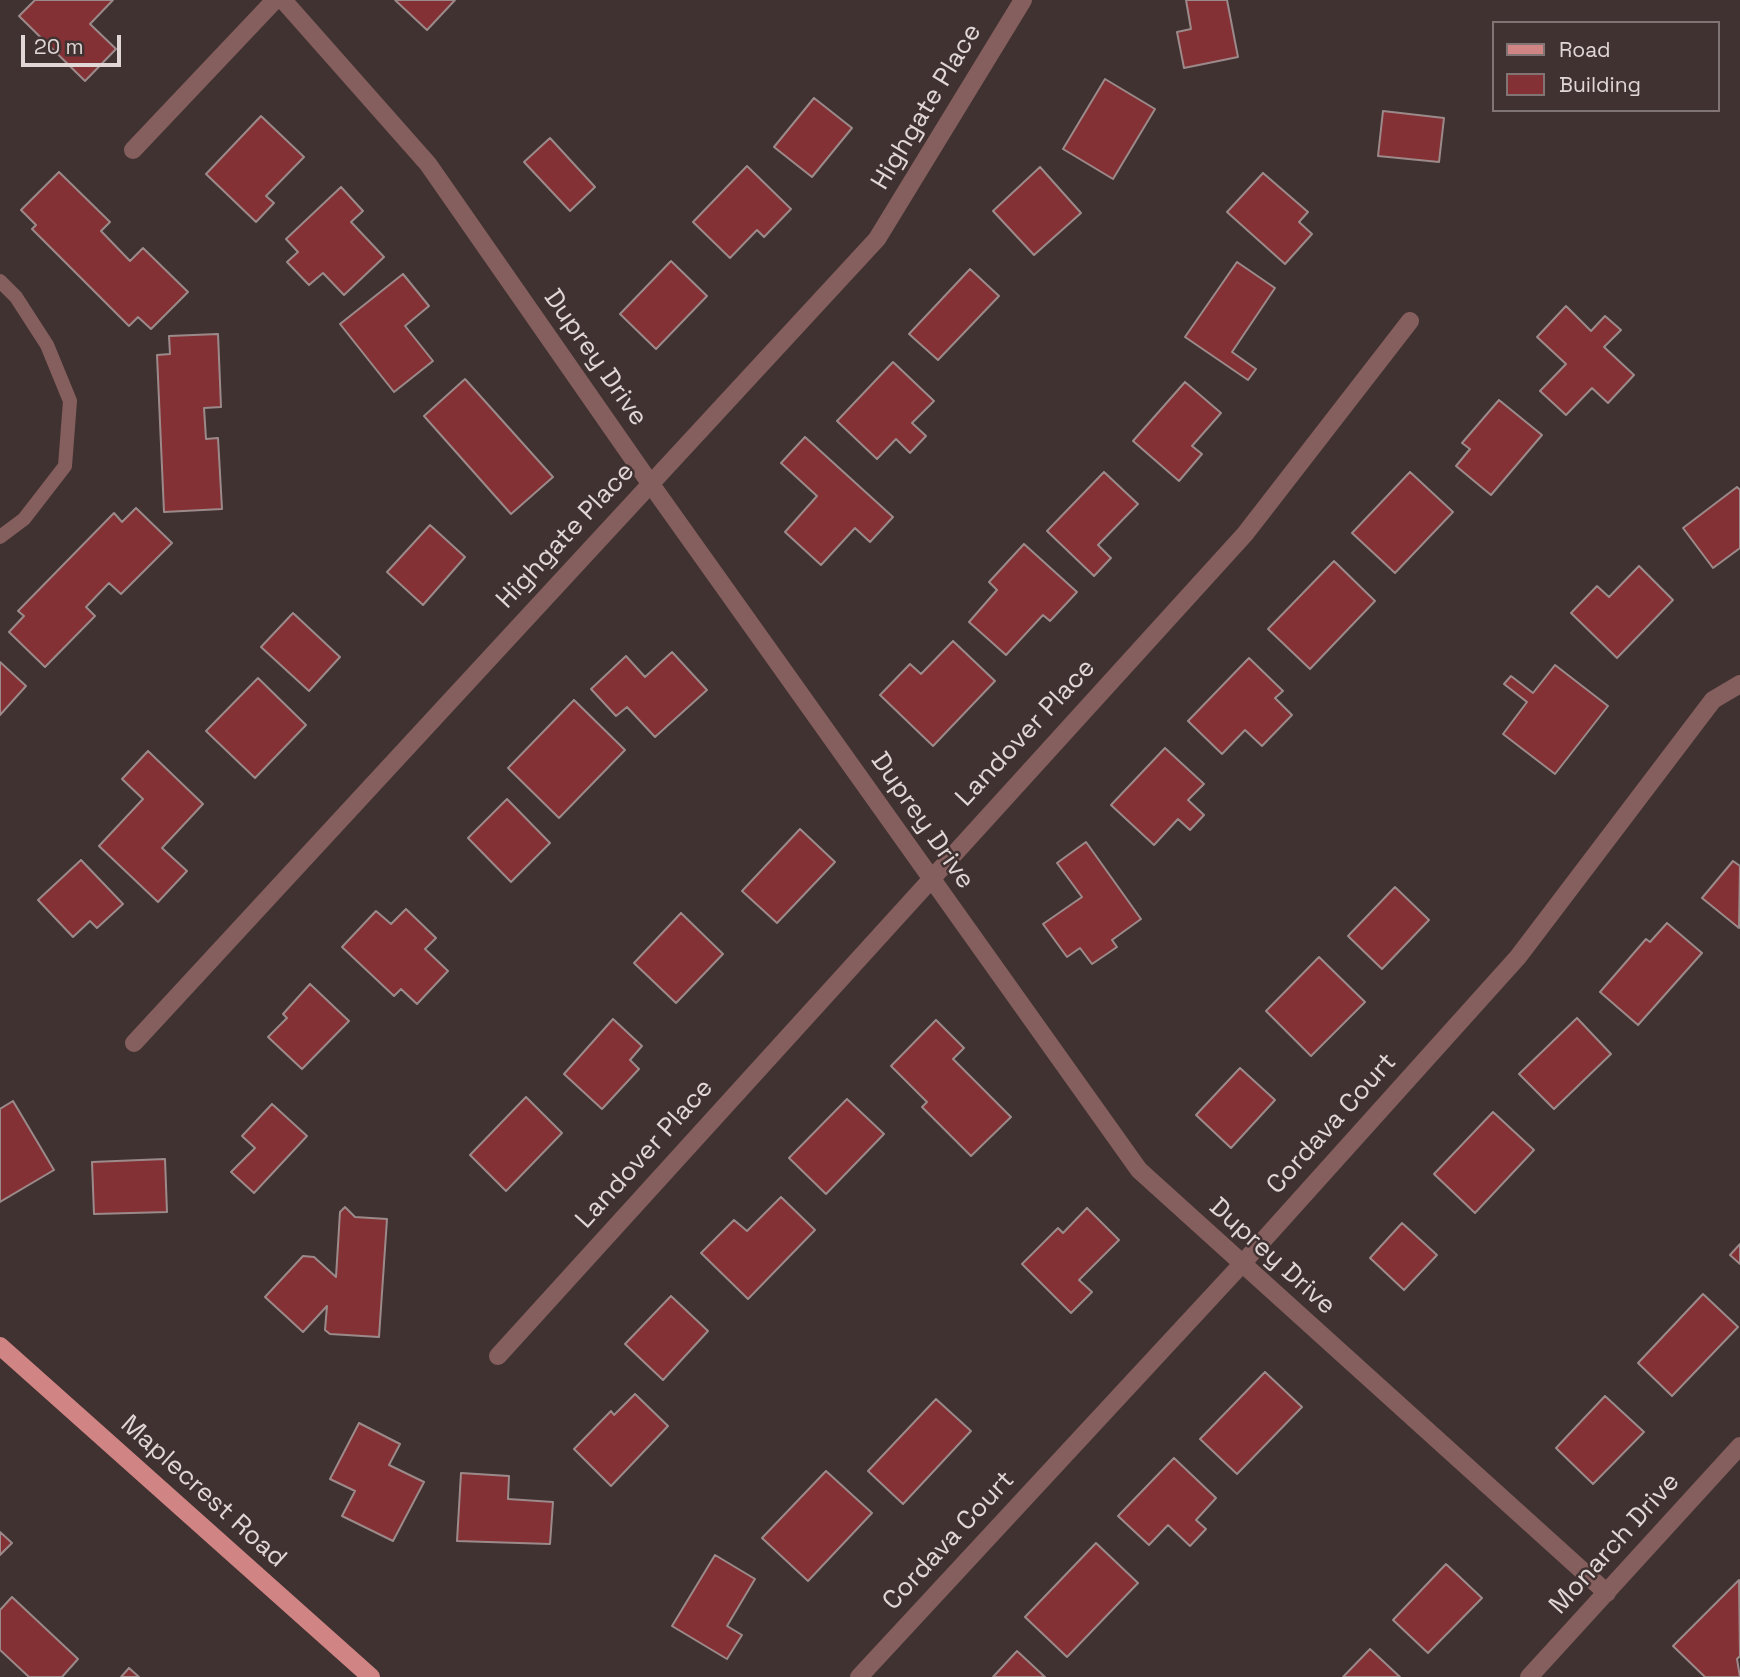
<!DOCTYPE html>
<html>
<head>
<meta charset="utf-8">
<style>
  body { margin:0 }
  #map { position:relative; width:1740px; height:1677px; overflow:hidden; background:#413232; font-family:"Space Grotesk",sans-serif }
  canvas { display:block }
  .legend { position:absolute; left:1492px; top:21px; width:228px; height:91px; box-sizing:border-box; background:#413232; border:2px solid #817474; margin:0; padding:9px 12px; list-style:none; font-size:21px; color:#e1d7d7 }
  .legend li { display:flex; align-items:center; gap:14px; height:35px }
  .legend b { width:35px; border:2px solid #817474 }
  .scale { position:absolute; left:21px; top:35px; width:100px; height:32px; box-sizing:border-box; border:4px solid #e1d7d7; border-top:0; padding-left:9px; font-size:21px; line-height:24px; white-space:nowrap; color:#e1d7d7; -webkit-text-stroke:5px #413232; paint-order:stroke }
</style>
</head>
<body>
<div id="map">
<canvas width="1740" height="1677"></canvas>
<ul class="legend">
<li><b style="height:9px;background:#d18484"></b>Road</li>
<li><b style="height:19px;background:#833135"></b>Building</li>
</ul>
<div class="scale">20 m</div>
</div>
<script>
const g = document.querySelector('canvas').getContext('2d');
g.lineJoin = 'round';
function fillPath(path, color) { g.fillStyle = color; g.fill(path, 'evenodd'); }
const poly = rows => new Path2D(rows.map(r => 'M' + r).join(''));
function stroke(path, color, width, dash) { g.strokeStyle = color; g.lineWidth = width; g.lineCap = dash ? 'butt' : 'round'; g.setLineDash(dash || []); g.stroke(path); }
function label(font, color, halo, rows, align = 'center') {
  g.font = font + ' "Space Grotesk",sans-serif'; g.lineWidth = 5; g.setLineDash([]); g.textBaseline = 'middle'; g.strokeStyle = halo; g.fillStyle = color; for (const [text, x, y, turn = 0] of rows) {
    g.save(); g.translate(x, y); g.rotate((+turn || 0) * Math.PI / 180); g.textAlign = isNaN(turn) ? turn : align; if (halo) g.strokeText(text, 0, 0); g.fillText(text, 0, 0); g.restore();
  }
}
const building = poly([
  [35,0,113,0,90,24,116,49,85,81,19,16,35,0],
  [395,0,455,0,427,30,395,0],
  [1186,0,1227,0,1238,57,1184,68,1177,32,1191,29,1186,0],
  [1105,79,1155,109,1113,179,1063,149,1105,79],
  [814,98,852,128,812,177,774,147,814,98],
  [1383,111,1444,118,1439,162,1378,156,1383,111],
  [261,116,304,157,266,196,274,203,256,222,206,174,261,116],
  [550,138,595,187,570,211,524,162,550,138],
  [747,166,791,209,764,237,757,230,730,258,693,222,747,166],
  [1040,167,1081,213,1034,255,993,211,1040,167],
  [59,172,110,222,101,231,130,261,143,248,188,292,151,329,138,317,129,326,32,229,36,225,21,210,59,172],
  [1263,173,1308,212,1299,222,1312,234,1285,264,1227,212,1263,173],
  [341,187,363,211,351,222,384,257,344,295,323,273,309,285,287,262,298,252,286,239,341,187],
  [671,261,707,296,656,349,620,314,671,261],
  [1237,262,1275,288,1232,352,1256,369,1248,380,1185,337,1237,262],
  [970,269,999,296,938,360,909,334,970,269],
  [403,274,429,306,405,326,433,361,394,392,340,324,403,274],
  [1566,306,1591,331,1605,316,1621,330,1604,347,1634,375,1608,403,1592,388,1566,415,1540,391,1566,364,1537,337,1566,306],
  [218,334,221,407,204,408,206,439,218,438,222,509,164,512,157,355,170,354,169,336,218,334],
  [893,362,934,401,912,423,926,436,910,453,896,439,877,459,837,421,893,362],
  [465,379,553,477,511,514,424,416,465,379],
  [1185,382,1221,413,1192,446,1202,454,1179,481,1133,441,1185,382],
  [1499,400,1542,435,1491,495,1456,466,1470,449,1462,443,1499,400],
  [805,437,893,517,870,542,855,528,821,565,785,532,817,496,781,463,805,437],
  [1104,472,1138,504,1098,545,1111,558,1094,576,1047,531,1104,472],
  [1410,472,1453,512,1395,573,1352,533,1410,472],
  [1737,487,1740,490,1740,548,1713,568,1683,528,1737,487],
  [136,508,172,543,121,594,109,583,86,607,95,616,45,667,9,632,24,616,18,611,114,513,122,522,136,508],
  [430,525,465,557,423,605,387,572,430,525],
  [1024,544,1077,592,1050,621,1043,615,1006,655,969,622,997,590,989,582,1024,544],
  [1334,561,1375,601,1310,669,1268,629,1334,561],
  [1639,566,1673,600,1617,658,1571,613,1597,586,1609,597,1639,566],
  [293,613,340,657,309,691,261,647,293,613],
  [953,641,995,681,933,746,880,695,910,664,921,674,953,641],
  [672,652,707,690,655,737,627,707,616,716,591,689,626,656,645,677,672,652],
  [1249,658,1283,691,1275,698,1292,715,1262,746,1245,730,1222,754,1188,721,1249,658],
  [0,662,26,686,0,715,0,662],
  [1555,665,1608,706,1555,774,1503,734,1527,702,1504,684,1511,676,1533,693,1555,665],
  [258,678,306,725,255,778,206,731,258,678],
  [574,700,625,750,559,818,508,768,574,700],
  [1165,748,1204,784,1188,800,1204,815,1190,830,1178,819,1154,845,1111,805,1165,748],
  [148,751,203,804,162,848,187,871,158,902,99,846,143,799,122,779,148,751],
  [507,799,550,843,511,882,468,838,507,799],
  [800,829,835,862,777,923,742,891,800,829],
  [1086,842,1141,919,1112,940,1117,947,1092,964,1080,948,1067,957,1043,924,1082,897,1057,863,1086,842],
  [81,860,123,904,97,928,90,921,73,937,38,900,81,860],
  [1733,861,1740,866,1739,928,1702,898,1733,861],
  [1395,887,1429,920,1382,969,1348,936,1395,887],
  [406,909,436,938,425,949,448,971,417,1004,401,989,394,996,342,947,376,911,391,924,406,909],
  [681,913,723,954,676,1003,634,963,681,913],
  [1667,923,1702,953,1638,1025,1600,992,1646,939,1650,942,1667,923],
  [1319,957,1365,1002,1311,1056,1266,1011,1319,957],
  [310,984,349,1021,302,1069,268,1037,287,1018,283,1014,310,984],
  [1577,1018,1611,1054,1554,1109,1519,1074,1577,1018],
  [613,1019,642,1046,630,1060,639,1069,602,1109,564,1074,613,1019],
  [936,1020,964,1048,953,1059,1011,1117,971,1156,922,1107,927,1102,891,1066,936,1020],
  [1240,1068,1275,1100,1231,1148,1196,1115,1240,1068],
  [526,1097,562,1133,506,1191,470,1155,526,1097],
  [847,1099,884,1134,826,1194,789,1158,847,1099],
  [13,1101,54,1170,0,1202,0,1109,13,1101],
  [272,1104,307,1136,254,1193,231,1172,255,1148,242,1136,272,1104],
  [1493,1112,1534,1150,1475,1213,1434,1174,1493,1112],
  [165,1159,167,1212,94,1214,92,1162,165,1159],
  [781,1197,815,1230,748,1299,701,1253,734,1220,747,1231,781,1197],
  [345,1207,355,1217,387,1219,379,1337,330,1334,325,1330,327,1306,303,1332,265,1297,303,1256,314,1257,336,1277,340,1212,345,1207],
  [1087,1208,1119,1240,1079,1280,1092,1292,1071,1313,1022,1264,1058,1228,1063,1233,1087,1208],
  [1402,1223,1437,1255,1404,1290,1370,1258,1402,1223],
  [1740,1244,1740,1264,1730,1255,1740,1244],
  [1703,1294,1738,1327,1672,1396,1638,1363,1703,1294],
  [671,1296,708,1331,663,1380,625,1344,671,1296],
  [1265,1372,1302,1407,1237,1474,1200,1439,1265,1372],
  [635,1394,668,1426,611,1486,574,1449,611,1411,614,1415,635,1394],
  [1605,1396,1644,1432,1593,1484,1556,1448,1605,1396],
  [936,1399,971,1431,903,1504,868,1471,936,1399],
  [359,1423,400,1444,389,1465,424,1482,393,1541,342,1516,355,1491,330,1479,359,1423],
  [1174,1458,1216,1498,1196,1520,1206,1529,1190,1546,1168,1525,1149,1545,1118,1516,1174,1458],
  [826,1471,872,1513,808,1581,762,1538,826,1471],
  [461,1473,509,1476,508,1499,553,1502,550,1544,457,1541,461,1473],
  [0,1532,12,1543,0,1555,0,1532],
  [1096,1543,1138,1583,1067,1657,1025,1617,1096,1543],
  [715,1555,755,1579,727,1626,742,1635,727,1659,672,1626,715,1555],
  [1446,1564,1482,1598,1428,1653,1393,1620,1446,1564],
  [1739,1580,1740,1656,1737,1659,1740,1677,1705,1677,1673,1646,1739,1580],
  [12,1597,78,1659,62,1677,29,1677,0,1650,0,1610,12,1597],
  [1370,1649,1400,1677,1343,1677,1370,1649],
  [1017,1651,1045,1677,993,1677,1017,1651],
  [129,1668,139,1677,121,1677,129,1668]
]);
const lane = poly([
  [0,281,16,297,47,345,70,401,65,466,24,519,0,537]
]);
const street = poly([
  [283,0,428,164,650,483,1139,1170,1607,1593],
  [133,150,275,0],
  [134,1043,877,239,1023,0],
  [498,1356,1245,534,1410,321],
  [859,1677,1241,1265,1518,957,1713,700,1740,684],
  [1529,1677,1740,1446]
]);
const primary = poly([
  [0,1346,371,1677]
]);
const streetNames = [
  ["Highgate Place",927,107,-59],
  ["Duprey Drive",595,358,55],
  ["Highgate Place",566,536,-47],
  ["Landover Place",1026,733,-47],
  ["Duprey Drive",922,821,55],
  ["Cordava Court",1332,1124,-48],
  ["Landover Place",645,1154,-48],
  ["Duprey Drive",1272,1257,42],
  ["Maplecrest Road",203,1492,42],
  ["Cordava Court",949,1541,-47],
  ["Monarch Drive",1615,1544,-48]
];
fillPath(building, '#833135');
stroke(building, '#9c8a8a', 2);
stroke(lane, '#855f5e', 14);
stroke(street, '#855f5e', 18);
stroke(primary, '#d18484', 18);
label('26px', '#e1d7d7', '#413232', streetNames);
</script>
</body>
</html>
